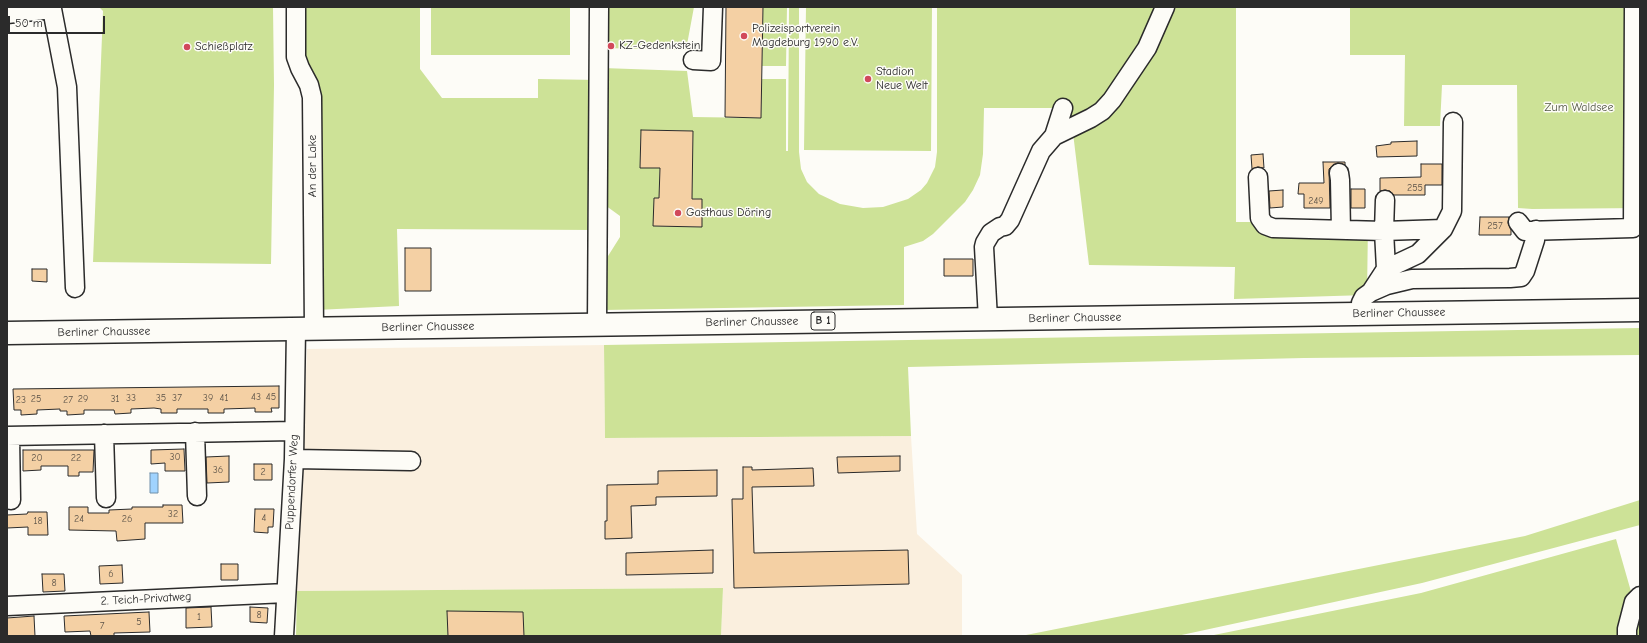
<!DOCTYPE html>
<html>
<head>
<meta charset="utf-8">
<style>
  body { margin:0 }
  #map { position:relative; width:1647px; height:643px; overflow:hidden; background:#fdfcf7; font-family:"Comic Neue",sans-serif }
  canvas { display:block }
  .frame { position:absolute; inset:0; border:8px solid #2b2b2b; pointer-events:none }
  .scale { position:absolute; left:8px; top:16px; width:97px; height:18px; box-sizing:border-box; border:2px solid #2b2b2b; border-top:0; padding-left:5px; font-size:12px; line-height:14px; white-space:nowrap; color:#2b2b2b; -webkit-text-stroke:3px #fdfcf7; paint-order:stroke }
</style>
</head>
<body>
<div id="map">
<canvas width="1647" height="643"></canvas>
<div class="frame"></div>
<div class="scale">50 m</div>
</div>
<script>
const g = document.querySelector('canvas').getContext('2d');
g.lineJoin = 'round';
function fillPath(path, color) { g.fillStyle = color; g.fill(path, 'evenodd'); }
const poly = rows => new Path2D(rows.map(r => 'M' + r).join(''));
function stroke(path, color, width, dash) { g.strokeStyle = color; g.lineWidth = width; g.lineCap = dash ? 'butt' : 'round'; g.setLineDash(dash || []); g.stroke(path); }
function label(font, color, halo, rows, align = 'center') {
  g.font = font + ' "Comic Neue",sans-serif'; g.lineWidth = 3; g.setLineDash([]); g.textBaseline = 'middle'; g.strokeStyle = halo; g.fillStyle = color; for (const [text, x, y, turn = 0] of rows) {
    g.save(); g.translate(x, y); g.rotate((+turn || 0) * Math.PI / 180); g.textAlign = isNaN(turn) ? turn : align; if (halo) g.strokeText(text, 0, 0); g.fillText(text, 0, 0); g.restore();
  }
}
const built = poly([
  [604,345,605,438,911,436,917,534,962,575,962,636,721,636,723,588,297,591,307,349]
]);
const green = poly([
  [99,7,273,7,274,85,271,264,93,262,103,11],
  [304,7,420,7,420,69,442,98,538,98,538,79,598,80,603,68,687,71,693,117,761,118,762,79,786,79,786,151,788,151,789,7,799,7,799,152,801,169,807,182,819,194,840,204,863,208,883,207,908,199,921,190,927,183,935,167,937,152,937,7,1236,7,1236,222,1368,222,1367,295,1234,299,1235,267,1089,265,1070,108,984,108,983,154,980,175,973,190,965,202,933,234,923,241,904,247,904,305,604,310,603,264,620,237,620,216,598,200,597,230,397,229,399,306,316,310,303,55],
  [641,130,693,131,692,192,659,191,660,168,640,168],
  [654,198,702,199,701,227,654,226],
  [431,7,570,7,570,55,431,55],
  [604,7,694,7,686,50,605,48],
  [763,7,787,7,786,66,762,66],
  [806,7,932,7,931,151,804,150],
  [1350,7,1640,7,1640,208,1532,209,1518,208,1517,85,1442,85,1440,126,1404,126,1405,55,1350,55],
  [1640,328,1640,355,1304,358,908,367,911,436,605,438,604,345],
  [1640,500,1640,525,1422,583,1177,636,1021,636,1525,536],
  [1616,539,1634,602,1640,604,1640,636,1209,636,1421,593],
  [723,588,721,636,296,636,297,591]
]);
const water = poly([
  [150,473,158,473,158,493,150,493,150,473]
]);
const building = poly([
  [726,7,763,7,761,118,725,117,726,7],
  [641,130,693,131,692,199,702,199,702,227,653,226,654,198,659,198,660,168,640,168,641,130],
  [1417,141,1417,156,1377,157,1376,146,1391,144,1391,142,1417,141],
  [1263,154,1264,168,1258,167,1252,169,1251,155,1263,154],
  [1323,162,1345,162,1345,165,1338,163,1333,165,1329,169,1330,208,1304,208,1304,194,1298,194,1299,183,1324,183,1323,162],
  [1421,164,1442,164,1442,185,1425,185,1425,195,1394,195,1390,191,1385,190,1380,191,1380,178,1421,177,1421,164],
  [1351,189,1365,189,1365,208,1351,208,1351,189],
  [1283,190,1283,207,1270,208,1269,191,1283,190],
  [1480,217,1509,217,1508,223,1511,230,1511,235,1479,235,1480,217],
  [405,248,431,248,431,291,405,291,405,248],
  [944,259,973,259,973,276,944,276,944,259],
  [32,269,47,269,47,282,32,281,32,269],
  [279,386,279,408,271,408,272,412,255,412,255,408,224,409,224,413,208,413,208,409,177,409,177,413,161,413,161,409,154,408,131,409,131,413,115,414,114,410,84,410,84,414,67,415,67,411,60,411,60,409,37,410,37,414,21,415,21,410,14,410,13,389,279,386],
  [184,449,185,471,165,471,165,463,151,464,151,450,184,449],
  [23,450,94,450,93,472,79,472,79,476,68,476,68,466,41,466,41,470,23,471,23,450],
  [229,456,229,482,207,483,206,457,229,456],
  [900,456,900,471,838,473,837,457,900,456],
  [254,464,272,464,272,480,254,480,254,464],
  [743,467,752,467,752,470,813,468,814,486,752,487,754,553,908,550,909,584,734,588,732,499,743,499,743,467],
  [717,470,717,496,656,497,656,505,631,506,632,538,605,539,605,521,607,521,607,485,658,484,658,471,717,470],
  [163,505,182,505,183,523,145,523,145,539,117,541,116,531,69,530,69,507,88,507,88,513,109,513,109,510,132,509,132,507,163,507,163,505],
  [255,509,274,509,273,527,268,527,268,533,254,532,255,509],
  [28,512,47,512,48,535,28,535,28,527,7,528,7,515,27,514,28,512],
  [713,550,713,573,626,575,626,553,713,550],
  [221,564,238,564,238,580,221,580,221,564],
  [122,565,123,583,100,584,99,566,122,565],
  [42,574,64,574,65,591,43,592,42,574],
  [211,607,212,627,186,628,186,608,211,607],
  [250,607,268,608,267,623,250,622,250,607],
  [447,611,523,612,524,636,448,636,447,611],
  [149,612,150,632,114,633,114,636,91,636,90,631,65,632,64,616,149,612],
  [34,616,35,636,7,636,7,618,34,616]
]);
const minor = poly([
  [296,7,296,57,300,68,309,85,312,97,314,329],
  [52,9,67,87,75,288],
  [7,14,52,9,52,7],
  [693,60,711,61,713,7],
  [1054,136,1091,118,1102,111,1112,100,1147,48,1165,7],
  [1339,173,1340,180,1341,230],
  [1258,177,1260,218,1265,225,1273,228,1384,231,1443,229],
  [1385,200,1384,231,1386,269],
  [1518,222,1525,231,1633,228,1634,7],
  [1371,292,1387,285,1412,279,1510,278,1521,277,1525,271,1535,240,1536,230],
  [1361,314,1361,303,1364,297,1371,292,1386,269,1418,254,1443,229,1452,211,1453,122],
  [988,319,984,247,985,243,991,233,1000,227,1005,226,1010,220,1041,151,1054,136,1063,108],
  [597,324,599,7],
  [195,432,197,496],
  [104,434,106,498],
  [7,436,294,431],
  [10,436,11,500],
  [294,459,411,461],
  [7,606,286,593],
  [284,636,294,459,296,329],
  [1627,636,1627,629,1634,602,1640,596]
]);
const major = poly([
  [7,333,1640,310]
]);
const markers = [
  [744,36,4,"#d1495b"],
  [611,46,4,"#d1495b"],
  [187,47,4,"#d1495b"],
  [868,79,4,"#d1495b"],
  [678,213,4,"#d1495b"]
];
const numberNames = [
  ["255",1415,188],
  ["249",1316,201],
  ["257",1495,226],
  ["43",256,397],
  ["45",271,397],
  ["33",131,398],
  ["35",161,398],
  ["37",177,398],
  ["39",208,398],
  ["41",224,398],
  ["25",36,399],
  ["29",83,399],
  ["31",115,399],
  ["23",21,400],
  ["27",68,400],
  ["30",175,457],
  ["20",37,458],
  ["22",76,458],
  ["36",218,470],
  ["2",263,472],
  ["32",173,514],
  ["4",264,518],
  ["24",79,519],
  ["26",127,519],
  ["18",38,521],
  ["6",111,574],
  ["8",54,583],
  ["8",259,615],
  ["1",199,617],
  ["5",139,622],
  ["7",102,626]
];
const shields = [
  [823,321,24]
];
const shieldNames = [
  ["B 1",823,321]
];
const poiNames = [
  ["Polizeisportverein",752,29],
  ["Magdeburg 1990 e.V.",752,43],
  ["KZ-Gedenkstein",619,46],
  ["Schießplatz",195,47],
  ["Stadion",876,72],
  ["Neue Welt",876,86],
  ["Gasthaus Döring",686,213]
];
const parkNames = [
  ["Zum Waldsee",1579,108]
];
const streetNames = [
  ["An der Lake",313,166,-90],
  ["Berliner Chaussee",1399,313,-1],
  ["Berliner Chaussee",1075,318,-1],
  ["Berliner Chaussee",752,322,-1],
  ["Berliner Chaussee",428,327,-1],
  ["Berliner Chaussee",104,332,-1],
  ["Puppendorfer Weg",292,482,-87],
  ["2. Teich-Privatweg",146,599,-3]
];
fillPath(built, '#faefde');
fillPath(green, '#cde297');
fillPath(water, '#a0d3fe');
stroke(water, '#7190aa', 1);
fillPath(building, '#f4d0a4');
stroke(building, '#2b2b2b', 1);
stroke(minor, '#2b2b2b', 21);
stroke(major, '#2b2b2b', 25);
stroke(minor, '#fdfcf7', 18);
stroke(major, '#fdfcf7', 22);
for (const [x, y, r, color] of markers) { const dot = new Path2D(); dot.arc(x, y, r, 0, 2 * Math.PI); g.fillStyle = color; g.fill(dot); stroke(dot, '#fdfcf7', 1.5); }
label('10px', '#5d5449', null, numberNames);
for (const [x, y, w] of shields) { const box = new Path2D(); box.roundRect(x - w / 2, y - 9, w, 18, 3); g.fillStyle = '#fdfcf7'; g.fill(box); stroke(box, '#2b2b2b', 1); }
label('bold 11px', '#2b2b2b', null, shieldNames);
label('12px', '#2b2b2b', '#fdfcf7', poiNames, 'left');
label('12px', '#545946', '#fdfcf7', parkNames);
label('12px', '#2b2b2b', '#fdfcf7', streetNames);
</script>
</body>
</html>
